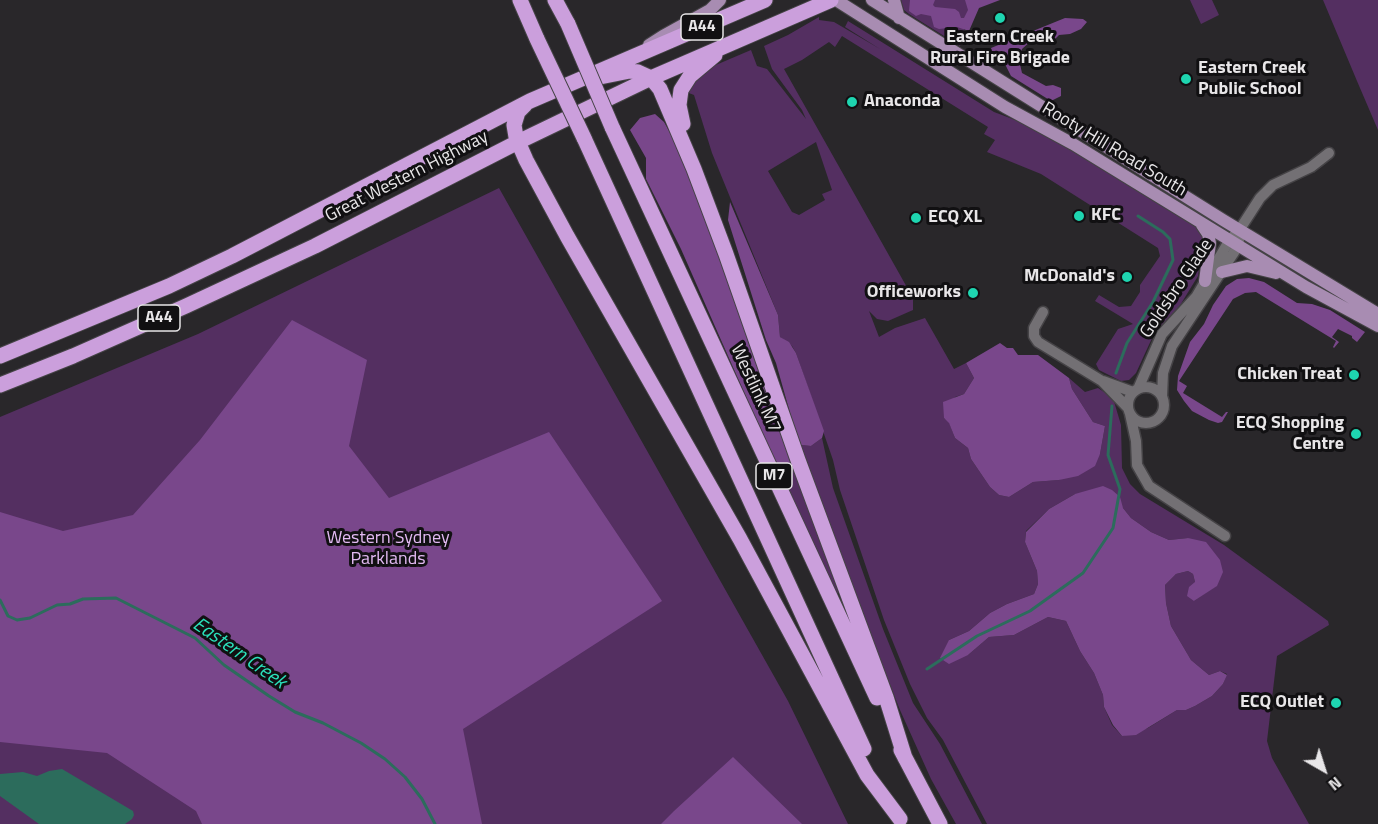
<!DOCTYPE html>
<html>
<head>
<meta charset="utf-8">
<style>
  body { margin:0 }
  #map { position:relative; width:1378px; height:824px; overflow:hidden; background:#29272a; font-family:"Titillium Web",sans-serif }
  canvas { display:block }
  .north { position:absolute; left:1294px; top:740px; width:60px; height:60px; -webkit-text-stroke:4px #111012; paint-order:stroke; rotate:141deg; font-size:16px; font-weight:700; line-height:24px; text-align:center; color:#e8e6e8 }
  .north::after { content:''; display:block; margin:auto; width:21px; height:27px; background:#e8e6e8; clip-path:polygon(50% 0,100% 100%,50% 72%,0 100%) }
</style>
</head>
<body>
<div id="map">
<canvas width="1378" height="824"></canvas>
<div class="north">N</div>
</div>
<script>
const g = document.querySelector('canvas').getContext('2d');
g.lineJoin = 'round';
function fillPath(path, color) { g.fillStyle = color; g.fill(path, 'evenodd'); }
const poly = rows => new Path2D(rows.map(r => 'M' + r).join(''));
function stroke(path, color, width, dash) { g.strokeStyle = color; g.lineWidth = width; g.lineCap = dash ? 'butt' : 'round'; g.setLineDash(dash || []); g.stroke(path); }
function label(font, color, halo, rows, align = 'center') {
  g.font = font + ' "Titillium Web",sans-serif'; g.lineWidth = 6; g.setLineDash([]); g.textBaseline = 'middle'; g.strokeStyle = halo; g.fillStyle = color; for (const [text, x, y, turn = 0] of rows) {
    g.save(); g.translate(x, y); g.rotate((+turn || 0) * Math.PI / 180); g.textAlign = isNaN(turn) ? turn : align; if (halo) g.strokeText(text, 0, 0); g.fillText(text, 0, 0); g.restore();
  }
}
const green = poly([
  [901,0,971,0,960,46,909,14,904,10],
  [1190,0,1212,0,1219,15,1201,24],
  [1323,0,1378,0,1378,130,1357,81],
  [819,17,819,20,834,22,880,49,845,27,848,21,994,112,1034,127,1058,140,1197,226,1201,232,1205,243,1203,244,1198,276,1179,307,1153,336,1136,373,1129,380,1121,381,1099,370,1096,364,1118,329,1133,324,1095,301,1099,295,1119,307,1131,306,1140,292,1140,285,1160,256,1158,248,1041,174,987,152,995,140,984,134,988,127,842,36,835,47,829,42,802,60,784,69,913,298,913,310,888,321,877,319,869,311,879,337,895,328,925,318,954,369,966,363,974,378,964,394,955,397,944,418,949,422,955,438,968,448,971,459,990,487,999,495,1009,497,1033,482,1059,480,1100,454,1105,426,1093,422,1072,389,1069,378,1085,392,1098,388,1113,398,1121,425,1122,468,1130,484,1140,494,1224,545,1328,621,1329,625,1277,656,1267,741,1272,758,1309,824,987,824,943,740,927,718,910,684,884,620,840,490,833,460,796,353,792,346,780,337,778,315,712,153,694,95,686,92,704,70,751,50,757,66,767,69,806,119,802,110,772,69,764,46,788,35],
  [816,142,832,190,822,194,825,200,799,215,792,212,768,171],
  [1075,494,1123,508,1131,518,1151,532,1169,540,1188,538,1216,586,1194,601,1195,582,1193,574,1188,571,1176,574,1165,585,1166,603,1171,626,1191,660,1209,675,1220,671,1227,674,1223,684,1212,696,1195,706,1186,710,1177,710,1148,728,1122,736,1112,725,1104,707,1103,695,1094,673,1080,651,1066,621,1048,617,1014,635,989,637,968,655,949,640,969,631,990,613,1007,604,1034,594,1038,584,1037,571,1025,542,1026,531,1049,509],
  [499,188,788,701,848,824,0,824,0,417,198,334],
  [822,438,833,488,883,629,913,703,940,744,982,824,956,824,931,779,900,710,869,633,801,445,811,446],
  [793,463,839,592,836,594,779,472]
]);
const forest = poly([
  [910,0,935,0,933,5,935,7,955,9,959,12,961,18,964,18,968,10,965,0,1000,0,979,8,969,31,957,27,939,29,934,27,931,16,921,14,916,16,909,11],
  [1065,18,1083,19,1087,22,1081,29,1070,34,1059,35,1054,40,1043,36,1032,40,1022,49,1019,60,1022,73,1046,86,1053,85,1061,88,1061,96,1051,101,1011,76,1004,62,993,57,991,48],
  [655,114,664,122,673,138,693,186,798,460,779,472,681,249,646,179,646,158,630,130,640,118],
  [730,202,778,315,780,337,789,342,796,353,824,431,822,438,811,446,801,445,792,420,776,363,766,340,728,220],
  [1249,278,1264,282,1297,303,1312,304,1330,310,1365,332,1357,342,1352,338,1352,336,1338,329,1332,337,1339,342,1334,348,1333,347,1336,341,1256,292,1245,293,1233,299,1179,381,1187,386,1183,393,1222,417,1226,412,1228,412,1222,422,1218,423,1209,420,1192,411,1184,401,1177,390,1178,376,1190,342,1204,324,1213,305,1226,286,1237,279],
  [292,320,367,360,349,446,389,498,549,432,662,601,463,729,482,824,202,824,196,811,107,753,0,742,0,512,63,531,133,515,200,440],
  [1000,343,1007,348,1013,348,1018,355,1038,355,1069,378,1072,389,1093,422,1105,426,1100,454,1095,466,1078,476,1059,480,1033,482,1009,497,999,495,990,487,971,459,968,448,955,438,949,423,944,418,943,402,964,394,974,378,966,363],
  [1103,486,1112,490,1120,497,1123,508,1131,518,1151,532,1169,540,1188,538,1206,542,1220,560,1223,572,1217,586,1194,601,1187,596,1189,587,1195,582,1193,574,1188,571,1176,574,1165,585,1166,603,1171,626,1191,660,1209,675,1220,671,1227,675,1223,684,1212,696,1195,706,1186,710,1177,710,1136,735,1122,736,1113,725,1104,707,1103,695,1094,673,1080,651,1066,621,1048,617,1014,635,989,637,968,655,949,664,940,658,949,640,969,631,990,613,1007,604,1034,594,1038,584,1037,571,1025,542,1026,532,1049,509,1075,494],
  [733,757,802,824,661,824,674,811]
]);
const water = poly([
  [62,769,133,811,134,815,132,819,125,824,39,824,0,796,0,774,23,772,37,776,49,771]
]);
const stream = poly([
  [1116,373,1127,343,1153,302,1173,260,1170,239,1163,232,1138,216],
  [0,600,8,616,17,620,30,618,57,605,70,604,83,599,116,598,195,638,224,665,269,696,295,712,323,723,361,743,385,759,405,777,422,799,435,824],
  [927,669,977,636,1030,611,1083,573,1113,528,1120,489,1108,455,1112,406]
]);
const minor = poly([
  [1043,312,1034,328,1034,336,1038,342,1102,381,1128,408],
  [1103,381,1133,392],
  '1128 405a18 18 0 1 1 36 0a18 18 0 1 1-36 0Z',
  [1138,389,1162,334,1196,297,1229,241,1240,229,1260,198,1273,185,1311,167,1329,153],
  [1162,397,1163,373,1172,346,1233,254,1238,246,1239,239],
  [1130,414,1136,441,1137,465,1149,486,1225,536]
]);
const major = poly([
  [836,0,1005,107,1073,144,1306,287,1378,326],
  [872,0,1223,220,1378,314],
  [894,0,899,18],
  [649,45,663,36,710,10,720,0],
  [1202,225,1208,234,1210,243,1205,281],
  [1222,272,1247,266,1276,273]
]);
const highway = poly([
  [520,0,537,39],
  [555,0,568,24],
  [600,77,630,71,638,72,651,78,660,89,694,169,726,254,798,460,886,697,905,758],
  [525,105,518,112,514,125,516,137,526,160,567,236,740,539,867,775,900,819],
  [683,124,679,105,681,90,690,76,715,55],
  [612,127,877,698],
  [584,138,864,749],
  [0,356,169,286,232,256,530,101,765,0],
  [0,385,73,356,186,306,315,246,518,142,651,78,831,0],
  [901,750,940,824]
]);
const highwayBridge = poly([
  [568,24,612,127],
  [537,39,584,138]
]);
const markers = [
  [1000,18,6,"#1ed5b0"],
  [1186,79,6,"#1ed5b0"],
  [852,102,6,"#1ed5b0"],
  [1079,216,6,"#1ed5b0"],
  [916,218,6,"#1ed5b0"],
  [1127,277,6,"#1ed5b0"],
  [973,293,6,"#1ed5b0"],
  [1354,375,6,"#1ed5b0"],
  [1356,434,6,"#1ed5b0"],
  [1336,703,6,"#1ed5b0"]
];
const shields = [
  [702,27,42],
  [159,318,42],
  [774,476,36]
];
const shieldNames = [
  ["A44",702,27],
  ["A44",159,318],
  ["M7",774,476]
];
const poiNames = [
  ["Eastern Creek",1000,38,"center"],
  ["Rural Fire Brigade",1000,59,"center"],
  ["Eastern Creek",1198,69,"left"],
  ["Public School",1198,90,"left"],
  ["Anaconda",864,102,"left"],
  ["KFC",1091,216,"left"],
  ["ECQ XL",928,218,"left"],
  ["McDonald's",1115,277],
  ["Officeworks",961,293],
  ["Chicken Treat",1342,375],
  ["ECQ Shopping",1344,424],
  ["Centre",1344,445],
  ["ECQ Outlet",1324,703]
];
const streetNames = [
  ["Rooty Hill Road South",1114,150,31],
  ["Great Western Highway",407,177,-27],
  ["Goldsbro Glade",1177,289,-56],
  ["Westlink M7",755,389,65]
];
const parkNames = [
  ["Western Sydney",388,539],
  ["Parklands",388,560]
];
const waterNames = [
  ["Eastern Creek",239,654,35]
];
fillPath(green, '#542f61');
fillPath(forest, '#79478b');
fillPath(water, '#2c6c5c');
stroke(stream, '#2c6c5c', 3);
stroke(minor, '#454346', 13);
stroke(major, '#454346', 14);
stroke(highway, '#454346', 17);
stroke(minor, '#737074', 10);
stroke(major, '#a88cb2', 12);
stroke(highway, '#cb9fdc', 15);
stroke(highwayBridge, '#454346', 17, []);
stroke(highwayBridge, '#cb9fdc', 15);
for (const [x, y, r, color] of markers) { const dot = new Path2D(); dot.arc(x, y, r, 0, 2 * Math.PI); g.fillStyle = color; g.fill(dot); stroke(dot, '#111012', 2); }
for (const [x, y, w] of shields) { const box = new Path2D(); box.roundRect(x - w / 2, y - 13, w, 26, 4.5); g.fillStyle = '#111012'; g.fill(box); stroke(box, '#e8e6e8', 1.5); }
label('bold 16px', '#e8e6e8', null, shieldNames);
label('bold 18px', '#e8e6e8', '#111012', poiNames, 'right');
label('18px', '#e8e6e8', '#111012', streetNames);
label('18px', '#e3baf3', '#111012', parkNames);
label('italic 20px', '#2be2bc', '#111012', waterNames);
</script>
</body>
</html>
